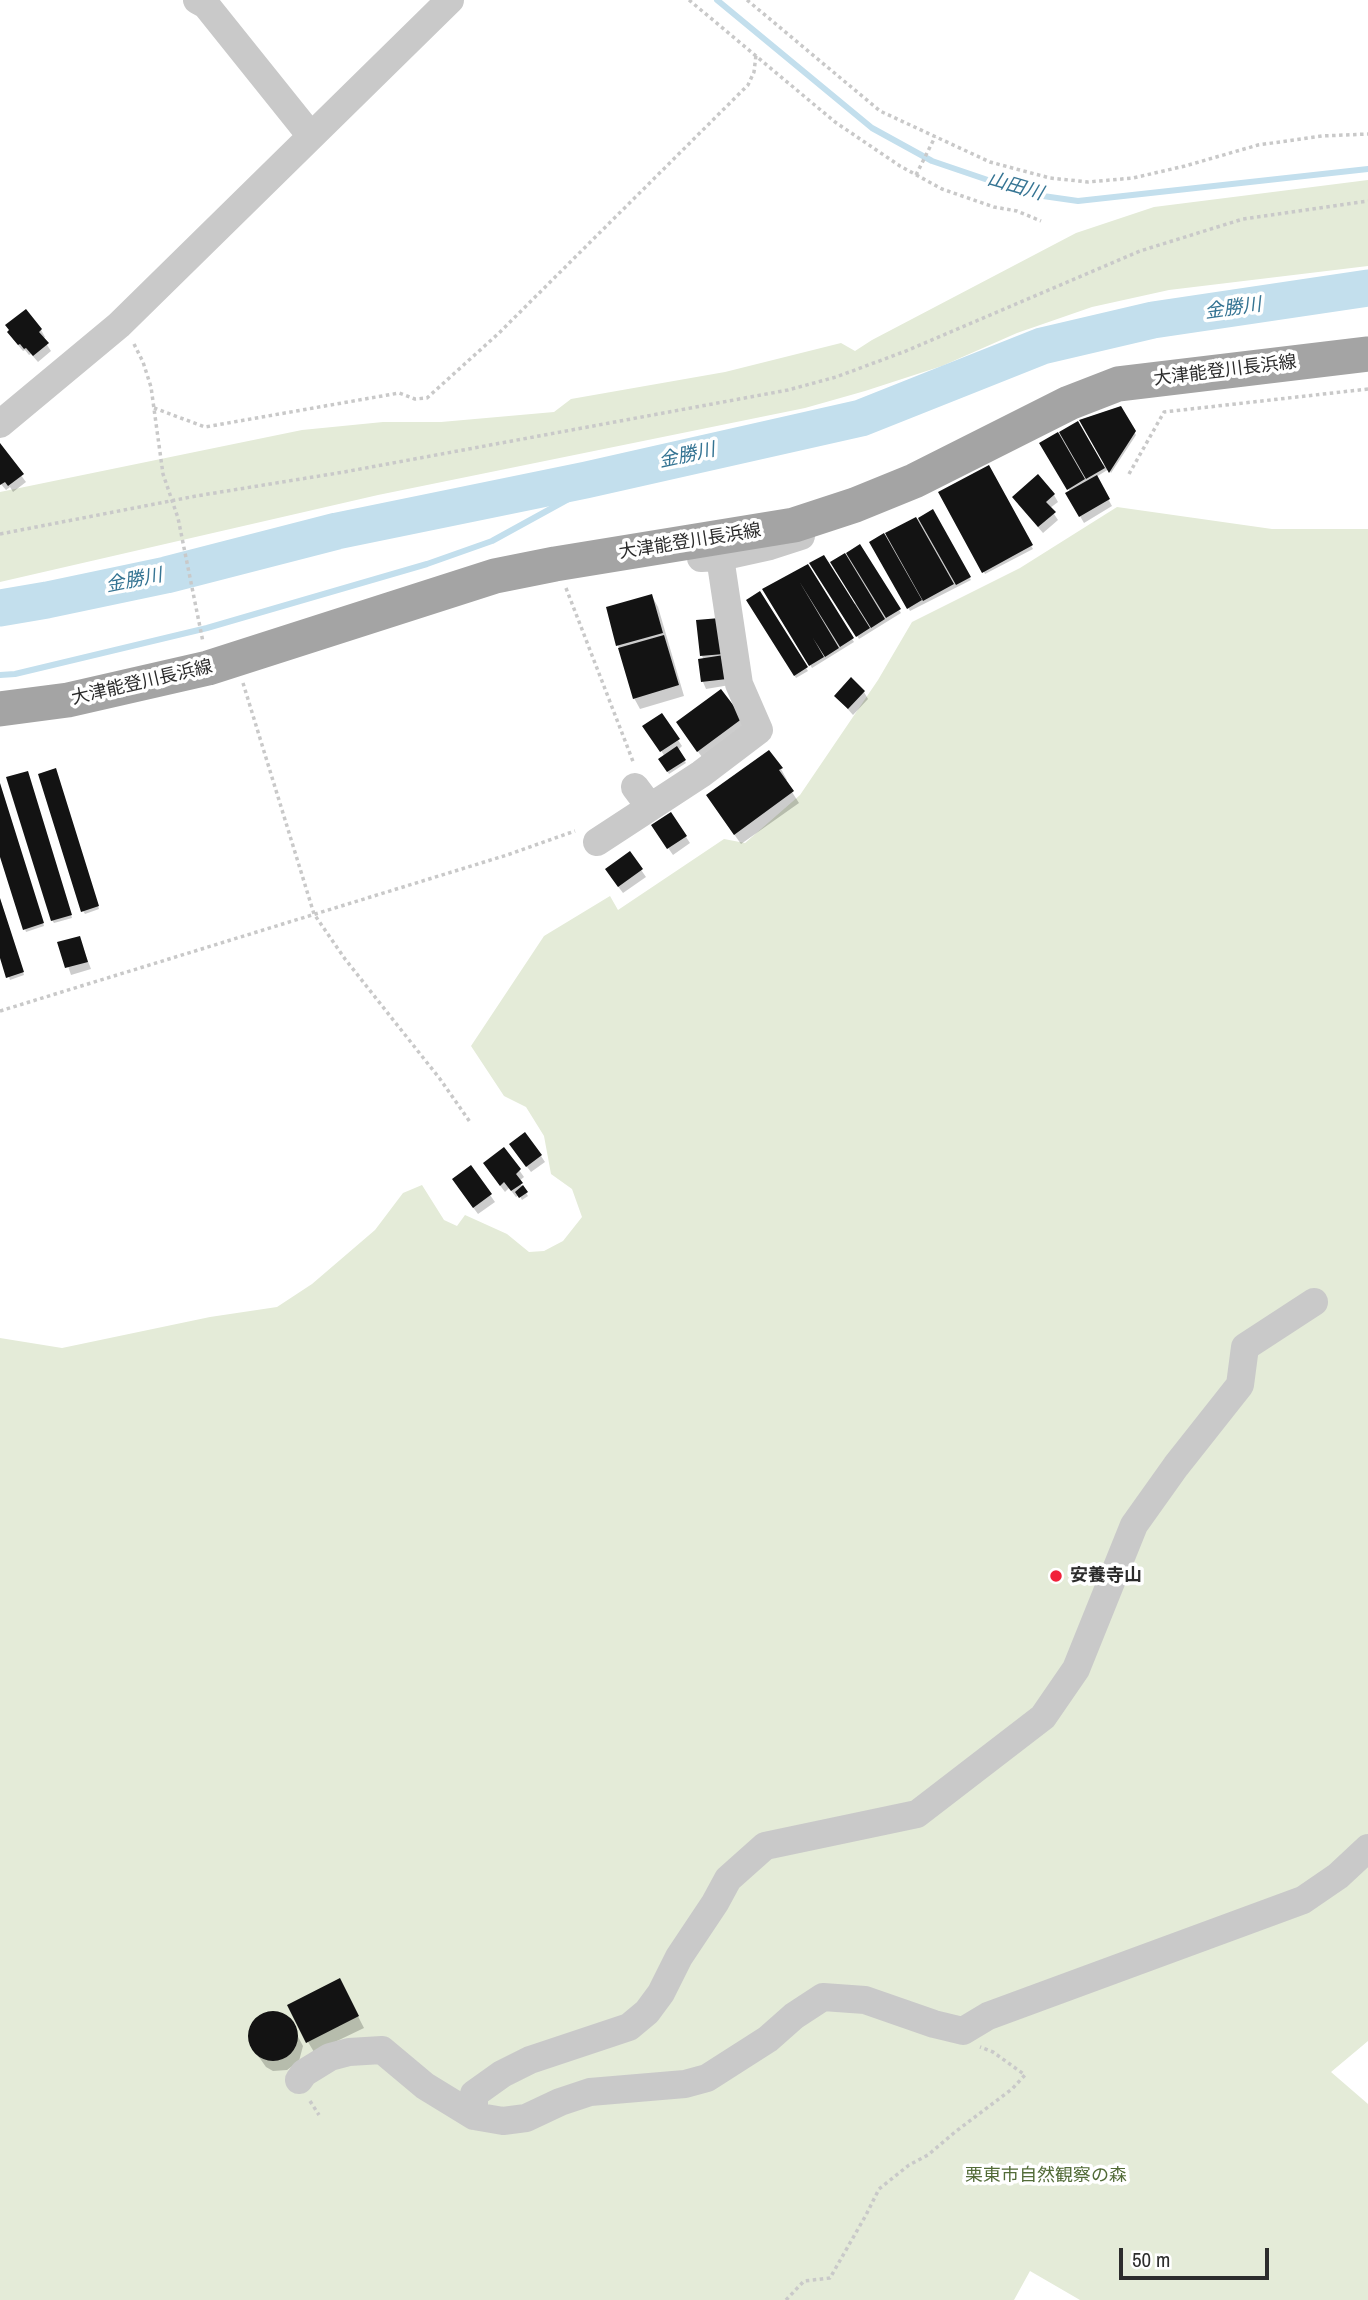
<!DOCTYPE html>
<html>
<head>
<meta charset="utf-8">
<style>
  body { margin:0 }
  #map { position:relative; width:1368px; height:2300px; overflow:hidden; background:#fff; font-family:"Archivo Narrow",sans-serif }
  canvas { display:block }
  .scale { position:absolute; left:1119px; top:2248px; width:150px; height:32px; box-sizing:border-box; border:4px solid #2c2c2c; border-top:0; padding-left:9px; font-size:21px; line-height:24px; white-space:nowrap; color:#2c2c2c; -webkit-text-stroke:5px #fff; paint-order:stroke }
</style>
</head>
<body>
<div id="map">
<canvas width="1368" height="2300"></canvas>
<div class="scale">50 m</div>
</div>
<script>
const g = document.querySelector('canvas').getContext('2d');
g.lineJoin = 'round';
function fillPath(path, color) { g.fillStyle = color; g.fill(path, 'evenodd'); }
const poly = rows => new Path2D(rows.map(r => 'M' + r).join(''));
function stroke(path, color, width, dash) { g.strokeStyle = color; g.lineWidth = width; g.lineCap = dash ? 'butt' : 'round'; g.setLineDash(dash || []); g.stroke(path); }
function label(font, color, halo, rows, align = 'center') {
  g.font = font + ' "Archivo Narrow","Noto Sans JP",sans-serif'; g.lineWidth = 7; g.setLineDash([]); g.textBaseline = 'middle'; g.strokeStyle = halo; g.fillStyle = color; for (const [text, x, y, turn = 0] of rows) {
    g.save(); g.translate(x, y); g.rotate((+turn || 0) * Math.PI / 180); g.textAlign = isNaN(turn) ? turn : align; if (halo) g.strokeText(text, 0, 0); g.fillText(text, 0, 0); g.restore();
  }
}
const green = poly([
  [1368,180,1368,266,1169,290,1092,307,1017,333,942,366,865,391,805,408,378,495,0,582,0,492,302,430,383,422,441,422,554,412,571,399,725,372,841,343,855,351,872,340,1076,233,1154,207],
  [1117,507,1272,529,1368,529,1368,2041,1331,2072,1368,2104,1368,2300,1080,2300,1030,2271,1014,2300,0,2300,0,1338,62,1348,210,1317,277,1307,312,1284,375,1230,403,1193,422,1185,444,1220,457,1226,465,1215,507,1234,529,1252,544,1251,563,1241,582,1217,572,1189,551,1174,544,1136,526,1107,504,1096,471,1046,544,936,610,896,618,910,724,839,745,843,800,795,878,680,912,622,1020,568]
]);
const shadow = poly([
  [26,311,41,330,45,337,43,339,51,351,38,362,31,354,29,355,25,350,23,351,13,339],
  [1120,409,1136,435,1111,473,1109,469,1096,477,1112,506,1084,523,1067,494,1070,492,1042,443,1077,424,1101,466,1104,464],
  [0,447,26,482,13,492,10,487,6,490,0,483],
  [988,468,1033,549,985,574,941,493],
  [1054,495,1058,502,1050,508,1058,520,1043,533,1018,504],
  [932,512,971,580,910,611,871,542],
  [860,546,901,613,859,639,812,564,853,605,856,603,833,563],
  [807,567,854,642,812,668,764,590],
  [760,593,808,671,796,678,748,600],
  [652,596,658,607,684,696,640,709,634,698,618,645],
  [719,620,730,685,706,689,703,682,704,660,702,656],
  [721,692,747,730,705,761,684,733],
  [864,692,868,699,853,715,836,696],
  [678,740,682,746,678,750,686,763,669,774,660,759,665,757,657,744],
  [769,752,781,769,787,780,785,781,799,803,741,844,714,806],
  [57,773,99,909,85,914,83,911],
  [28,776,72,918,54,923,52,920],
  [0,784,44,926,26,932,0,851],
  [657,832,686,837,690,843,673,855],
  [630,854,646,877,623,893,611,877],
  [0,899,24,975,10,980,0,952],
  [79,938,91,969,71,975,60,943],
  [504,1149,524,1177,519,1181,528,1196,522,1200,519,1195,516,1197,509,1188,505,1192,489,1171],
  [515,1151,541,1156,545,1162,531,1172],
  [471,1168,495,1202,478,1214,458,1187],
  [345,1991,364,2028,314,2052,308,2042],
  [268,2014,283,2016,289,2020,303,2046,299,2061,287,2070,273,2071,266,2067,254,2050,250,2036,255,2022]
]);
const stream = poly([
  [717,0,872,128,932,161,1029,194,1078,201,1368,169],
  [0,675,15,674,207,628,427,564,492,541,614,474]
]);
const river = poly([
  [0,608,47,600,166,575,337,531,586,480,861,418,1042,346,1153,320,1368,288]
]);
const building = poly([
  [26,309,42,329,39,332,49,343,33,356,26,348,24,349,20,344,18,345,7,332,9,330,5,325],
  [1121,406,1136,431,1109,473,1079,420],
  [1078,421,1105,468,1086,479,1059,432],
  [1058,432,1085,479,1067,490,1039,443],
  [0,443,24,474,8,486,5,482,0,485],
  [989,465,1033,545,982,573,938,492],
  [1038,474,1055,494,1046,502,1056,512,1038,527,1012,497],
  [1097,475,1110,499,1079,517,1065,493],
  [933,509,971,577,956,585,918,518],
  [916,517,954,584,923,601,885,533],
  [884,533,922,600,907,609,869,542],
  [860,544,901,609,886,618,846,553],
  [845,553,885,619,871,628,830,562],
  [824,555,870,628,856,637,809,563],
  [808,564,854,638,840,647,799,581,839,648,825,657,813,638,824,657,809,666,762,589],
  [760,591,808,667,794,676,746,600],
  [652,594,663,633,616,646,606,607],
  [720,618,724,654,700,656,696,620],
  [664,635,679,685,633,699,618,648],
  [724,655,727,679,701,682,698,659],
  [851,677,865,691,848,709,834,696],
  [721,689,743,718,697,752,676,722],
  [662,713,680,739,660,752,642,726],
  [677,746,686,760,667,772,658,759],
  [769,750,783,768,779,770,794,791,734,835,706,795],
  [56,768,99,906,81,912,38,774],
  [28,771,72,915,51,921,6,777],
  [0,783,44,923,23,930,0,857],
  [671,812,687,836,667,849,651,825],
  [630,851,643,869,618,887,605,869],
  [0,898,24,972,6,978,0,958],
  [80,936,88,962,65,968,57,942],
  [525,1132,542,1155,526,1167,509,1144],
  [504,1147,521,1169,516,1174,523,1183,511,1191,504,1182,500,1186,483,1163],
  [471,1165,492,1194,473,1208,452,1179],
  [523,1185,528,1192,519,1198,515,1192],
  [340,1978,359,2016,306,2043,287,2005],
  '248 2036a25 25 0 1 1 50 0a25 25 0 1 1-50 0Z'
]);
const path = poly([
  [689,0,835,122,900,166,942,189,994,207,1017,211,1041,221],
  [747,0,880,111,990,162,1050,178,1088,182,1133,178,1185,166,1258,145,1322,136,1368,134],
  [916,175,935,137],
  [134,344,143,362,151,387,163,474,178,518,203,642],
  [154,408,205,427,399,393,415,399,427,398,499,333,748,85,754,72,756,55],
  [1129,474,1164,412,1368,389],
  [0,534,196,496,344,472,788,390,836,377,906,351,1140,251,1243,219,1368,201],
  [566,588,634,764],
  [243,683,314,914,345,959,440,1079,470,1122],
  [0,1011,507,855,575,831],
  [310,2101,319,2115],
  [786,2300,804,2281,830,2278,866,2215,879,2189,909,2165,928,2155,955,2132,1012,2089,1025,2075,993,2052,980,2047]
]);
const minor = poly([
  [197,0,206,5,311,136],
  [0,424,119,325,450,0],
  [701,558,720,557,770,546,801,536],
  [635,787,650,807],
  [597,842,701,774,759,730,739,684,720,557],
  [299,2080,304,2073,330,2057,349,2052,382,2050,425,2086,474,2116,503,2121,526,2118,560,2102,590,2092,685,2084,707,2078,768,2039,794,2016,823,1997,865,2000,934,2024,963,2031,988,2016,1303,1900,1338,1876,1368,1848],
  [474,2116,474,2094,502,2074,530,2060,629,2027,647,2012,661,1993,679,1957,715,1903,728,1879,765,1846,917,1814,1043,1717,1076,1669,1134,1525,1176,1466,1240,1385,1245,1347,1314,1302]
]);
const major = poly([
  [0,709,68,700,208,668,495,576,555,564,794,525,855,505,914,481,1069,403,1118,384,1368,354]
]);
const markers = [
  [1056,1576,7,"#f1213a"]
];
const streetNames = [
  ["大津能登川長浜線",1225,371,-7],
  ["大津能登川長浜線",690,542,-9],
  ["大津能登川長浜線",142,683,-13]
];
const poiNames = [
  ["安養寺山",1070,1576]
];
const parkNames = [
  ["栗東市自然観察の森",1046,2176]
];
const waterNames = [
  ["山田川",1015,187,16],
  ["金勝川",1233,309,-8],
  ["金勝川",687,456,-12],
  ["金勝川",134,581,-11]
];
fillPath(green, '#e4ebd8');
fillPath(shadow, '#0003');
stroke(stream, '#c3dfed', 6);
stroke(river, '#c3dfed', 37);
fillPath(building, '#131313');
stroke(path, '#c9c9c9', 3.5, [3.5, 3.5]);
stroke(minor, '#c9c9c9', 28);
stroke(major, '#a4a4a4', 35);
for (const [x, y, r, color] of markers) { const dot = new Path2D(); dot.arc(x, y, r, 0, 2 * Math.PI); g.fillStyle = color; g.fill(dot); stroke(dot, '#fff', 2.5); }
label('18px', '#2c2c2c', '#fff', streetNames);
label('bold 18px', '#2c2c2c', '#fff', poiNames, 'left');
label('18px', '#526b37', '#fff', parkNames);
label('italic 19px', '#357493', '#fff', waterNames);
</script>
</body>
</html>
